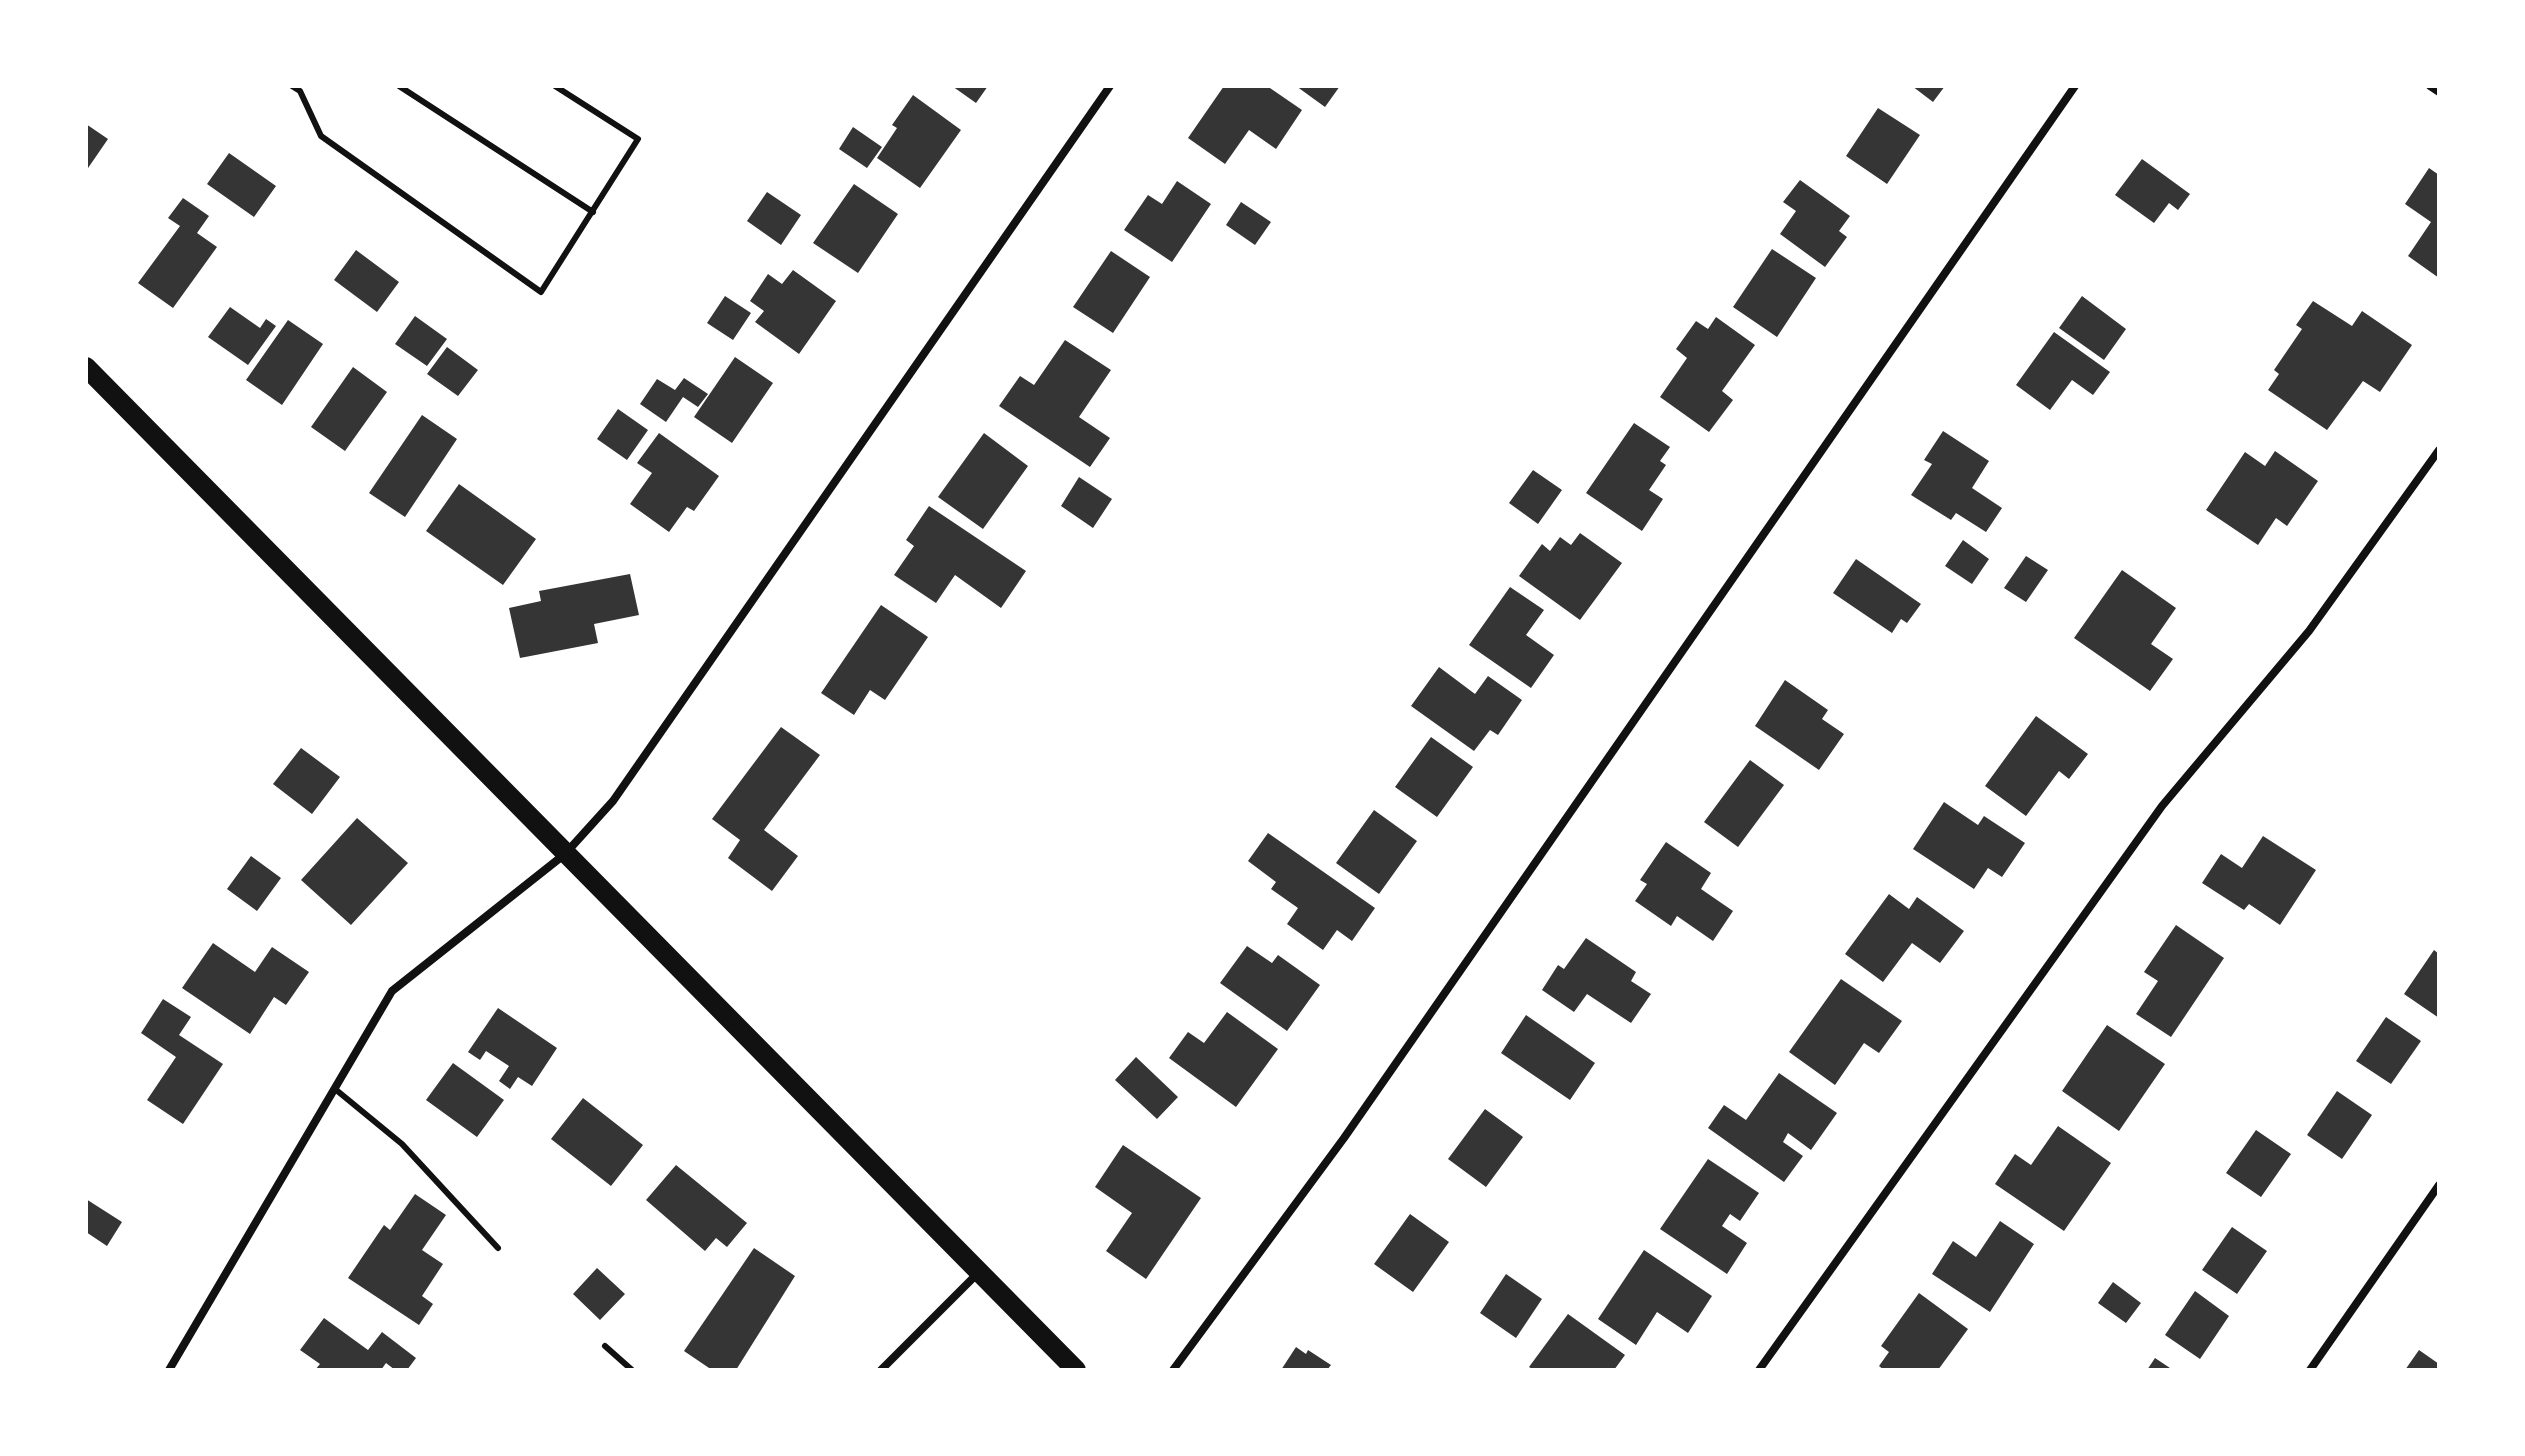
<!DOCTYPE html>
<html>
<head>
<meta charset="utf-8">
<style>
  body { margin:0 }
  #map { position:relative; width:2525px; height:1456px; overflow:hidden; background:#fff; font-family:"Space Grotesk",sans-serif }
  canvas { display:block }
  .frame { position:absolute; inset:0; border:88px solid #fff; pointer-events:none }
</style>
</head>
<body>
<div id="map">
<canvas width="2525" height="1456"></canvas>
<div class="frame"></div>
</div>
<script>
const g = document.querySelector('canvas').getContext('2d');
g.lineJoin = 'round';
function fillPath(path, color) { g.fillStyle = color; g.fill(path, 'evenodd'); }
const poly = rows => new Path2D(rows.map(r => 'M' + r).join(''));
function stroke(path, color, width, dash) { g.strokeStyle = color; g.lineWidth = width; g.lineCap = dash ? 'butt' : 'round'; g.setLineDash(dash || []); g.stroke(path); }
const building = poly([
  [952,86,988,86,976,103],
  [1224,86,1267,86,1302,110,1276,149,1249,130,1225,164,1188,138],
  [1296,86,1340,86,1325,107],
  [1912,86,1945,86,1933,102],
  [913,95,961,130,920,188,877,158,897,128,892,125],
  [1878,108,1920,135,1887,184,1846,156],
  [86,124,108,139,86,171],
  [853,127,882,147,867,168,839,149],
  [229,153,276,186,254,217,207,184],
  [2142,159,2190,194,2178,210,2169,203,2154,223,2115,195],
  [2429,168,2439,175,2439,278,2408,256,2431,222,2405,204],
  [1800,180,1850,216,1839,231,1847,237,1825,267,1780,234,1796,211,1783,202],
  [1177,181,1211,204,1172,262,1124,230,1148,195,1162,204],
  [854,184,898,214,858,273,813,243],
  [767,192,801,215,781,245,747,221],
  [183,198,209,216,197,233,217,247,173,308,138,283,180,226,168,218],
  [1241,202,1271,222,1255,245,1226,225],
  [1772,249,1816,278,1777,337,1733,307],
  [356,250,399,282,377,312,334,280],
  [1111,251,1150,277,1113,333,1073,307],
  [793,270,836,301,799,354,755,322,764,311,750,301,768,274,782,284],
  [725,296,751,313,733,340,707,323],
  [2082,296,2126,329,2104,360,2059,328],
  [2313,301,2352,326,2362,311,2412,345,2380,392,2363,381,2327,430,2268,390,2279,374,2274,370,2302,329,2296,325],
  [230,307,260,328,266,319,276,326,248,365,208,337],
  [415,316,447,339,427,366,395,344],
  [1716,317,1755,345,1722,391,1733,400,1709,432,1660,397,1687,358,1676,349,1696,321,1708,329],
  [288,320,323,344,282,405,246,380],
  [2054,332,2110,372,2093,395,2072,380,2050,410,2016,385],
  [1065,340,1111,370,1079,417,1110,438,1090,467,999,406,1020,376,1034,385],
  [447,347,478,370,458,396,427,374],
  [735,357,773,383,732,443,694,417],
  [353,367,387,392,345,451,311,427],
  [684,378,708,394,698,407,683,397,666,422,640,404,657,379,675,390],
  [618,409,648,430,627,460,597,439],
  [422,415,457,439,405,517,369,493],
  [1634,423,1670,447,1660,461,1666,465,1649,490,1663,499,1642,531,1586,493],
  [1943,431,1989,461,1972,488,2002,508,1986,532,1956,513,1951,520,1911,495,1932,464,1924,460],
  [659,433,719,476,694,511,687,507,669,532,630,504,652,473,637,463],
  [984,433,1028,466,983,529,938,497],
  [2275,451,2318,481,2287,526,2276,518,2258,545,2206,510,2245,452,2265,466],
  [1533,470,1562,490,1538,524,1509,503],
  [1079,477,1112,499,1093,528,1061,506],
  [459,484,536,539,503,585,426,531],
  [929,506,1026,571,1001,608,955,575,936,603,894,575,914,546,906,540],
  [1580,533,1622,563,1580,620,1519,576,1542,544,1550,551,1560,537,1571,545],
  [1963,540,1989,559,1972,584,1945,566],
  [2026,556,2048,570,2026,602,2004,588],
  [1856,559,1921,604,1907,623,1901,619,1892,633,1833,593],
  [2122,570,2176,608,2151,644,2173,659,2150,691,2074,638],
  [630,574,639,615,594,624,598,643,520,658,509,608,541,601,539,591],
  [1510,587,1544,610,1526,635,1554,655,1531,688,1469,645],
  [881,605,928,637,885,700,870,690,854,715,821,693],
  [1439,667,1475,694,1488,676,1522,700,1498,735,1490,730,1474,751,1411,706],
  [1785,680,1828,710,1822,719,1844,734,1819,770,1755,726],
  [2036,716,2088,754,2069,779,2059,771,2026,816,1985,786],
  [781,727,820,755,764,830,798,856,772,891,728,858,740,840,712,819],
  [1431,737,1473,767,1437,817,1395,787],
  [301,748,340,777,312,814,273,784],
  [1750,760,1784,785,1738,847,1704,822],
  [1944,802,1978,825,1984,816,2025,843,2002,877,1988,868,1974,889,1913,849],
  [1374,810,1417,841,1379,894,1336,863],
  [357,818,408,863,351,925,301,880],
  [1268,833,1375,908,1352,941,1337,930,1323,950,1287,924,1298,908,1271,889,1276,882,1248,861],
  [2263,836,2316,870,2280,925,2249,904,2244,910,2202,883,2221,854,2242,868],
  [1666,842,1711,873,1701,889,1733,911,1713,941,1677,916,1671,926,1635,901,1647,884,1640,880],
  [251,856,281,878,257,911,227,889],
  [1889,894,1909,909,1917,897,1964,931,1940,963,1912,943,1883,982,1845,954],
  [2176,925,2224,958,2171,1037,2136,1014,2158,981,2144,972],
  [1586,938,1636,972,1631,981,1651,994,1631,1023,1587,994,1574,1012,1542,990,1558,965,1564,969],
  [213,943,255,972,272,947,309,972,286,1005,274,997,250,1034,182,988],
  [1247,946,1272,963,1278,955,1320,985,1287,1031,1220,983],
  [2434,950,2439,954,2439,1018,2404,994],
  [1841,979,1902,1021,1879,1053,1864,1043,1835,1085,1789,1052],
  [163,999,191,1017,179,1035,223,1064,183,1124,147,1100,176,1057,141,1033],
  [498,1008,557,1048,532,1086,518,1077,510,1089,499,1081,509,1066,486,1051,480,1060,468,1052],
  [1227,1012,1278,1049,1236,1107,1169,1058,1188,1032,1204,1043],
  [1526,1015,1595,1063,1570,1100,1501,1053],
  [2386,1017,2421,1041,2391,1084,2356,1061],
  [2107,1025,2165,1064,2119,1131,2062,1091],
  [1136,1057,1178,1097,1157,1119,1115,1080],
  [453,1063,504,1100,477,1137,426,1100],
  [1779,1073,1837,1113,1811,1150,1788,1133,1783,1142,1803,1156,1784,1182,1708,1128,1724,1105,1746,1120],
  [2337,1091,2372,1115,2342,1159,2307,1135],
  [583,1098,643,1145,611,1186,551,1139],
  [1485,1109,1523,1137,1486,1187,1448,1159],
  [2058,1126,2111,1163,2064,1231,1995,1184,2015,1154,2031,1165],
  [2256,1130,2291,1154,2261,1197,2226,1173],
  [1123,1145,1201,1198,1146,1279,1106,1251,1132,1213,1095,1187],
  [1708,1159,1759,1193,1740,1221,1730,1214,1722,1226,1747,1243,1727,1274,1660,1229],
  [676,1165,747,1223,727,1247,716,1238,705,1251,646,1200],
  [415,1194,446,1215,422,1250,443,1264,422,1296,433,1304,419,1325,348,1278,384,1225,390,1230],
  [86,1199,122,1222,107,1246,86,1232],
  [1410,1214,1449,1242,1413,1292,1374,1264],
  [2000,1221,2034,1244,1990,1312,1932,1274,1953,1241,1976,1257],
  [2232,1227,2267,1251,2237,1294,2202,1270],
  [754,1248,795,1276,736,1370,712,1370,684,1351],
  [1644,1250,1712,1296,1688,1333,1657,1312,1636,1345,1598,1319],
  [597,1268,625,1294,600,1320,573,1294],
  [1506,1274,1542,1299,1516,1338,1480,1313],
  [2113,1282,2141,1303,2126,1323,2098,1303],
  [2195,1291,2229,1316,2200,1359,2165,1335],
  [1919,1293,1968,1329,1938,1370,1884,1370,1879,1366,1889,1352,1881,1346],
  [1568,1314,1625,1355,1614,1370,1534,1370,1529,1367],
  [324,1318,368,1350,382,1332,416,1358,407,1370,395,1370,386,1363,381,1370,315,1370,320,1364,300,1350],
  [1296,1347,1306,1354,1308,1350,1331,1365,1327,1370,1281,1370],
  [2419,1350,2439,1364,2439,1370,2405,1370],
  [2155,1358,2173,1370,2147,1370]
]);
const service = poly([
  [292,86,300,91,321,136,541,292,638,139,555,86],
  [399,86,593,212],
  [335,1089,402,1144,498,1248],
  [605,1346,632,1370]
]);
const minor = poly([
  [2430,86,2439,92],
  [169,1370,392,991,565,854,613,801,1110,86],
  [881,1370,978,1273],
  [1173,1370,1344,1138,2075,86],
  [1759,1370,2162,806,2309,631,2439,450],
  [2310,1370,2439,1185]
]);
const primary = poly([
  [86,367,1076,1370]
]);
fillPath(building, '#353535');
stroke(service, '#111', 6);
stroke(minor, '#111', 8);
stroke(primary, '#111', 20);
</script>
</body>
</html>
